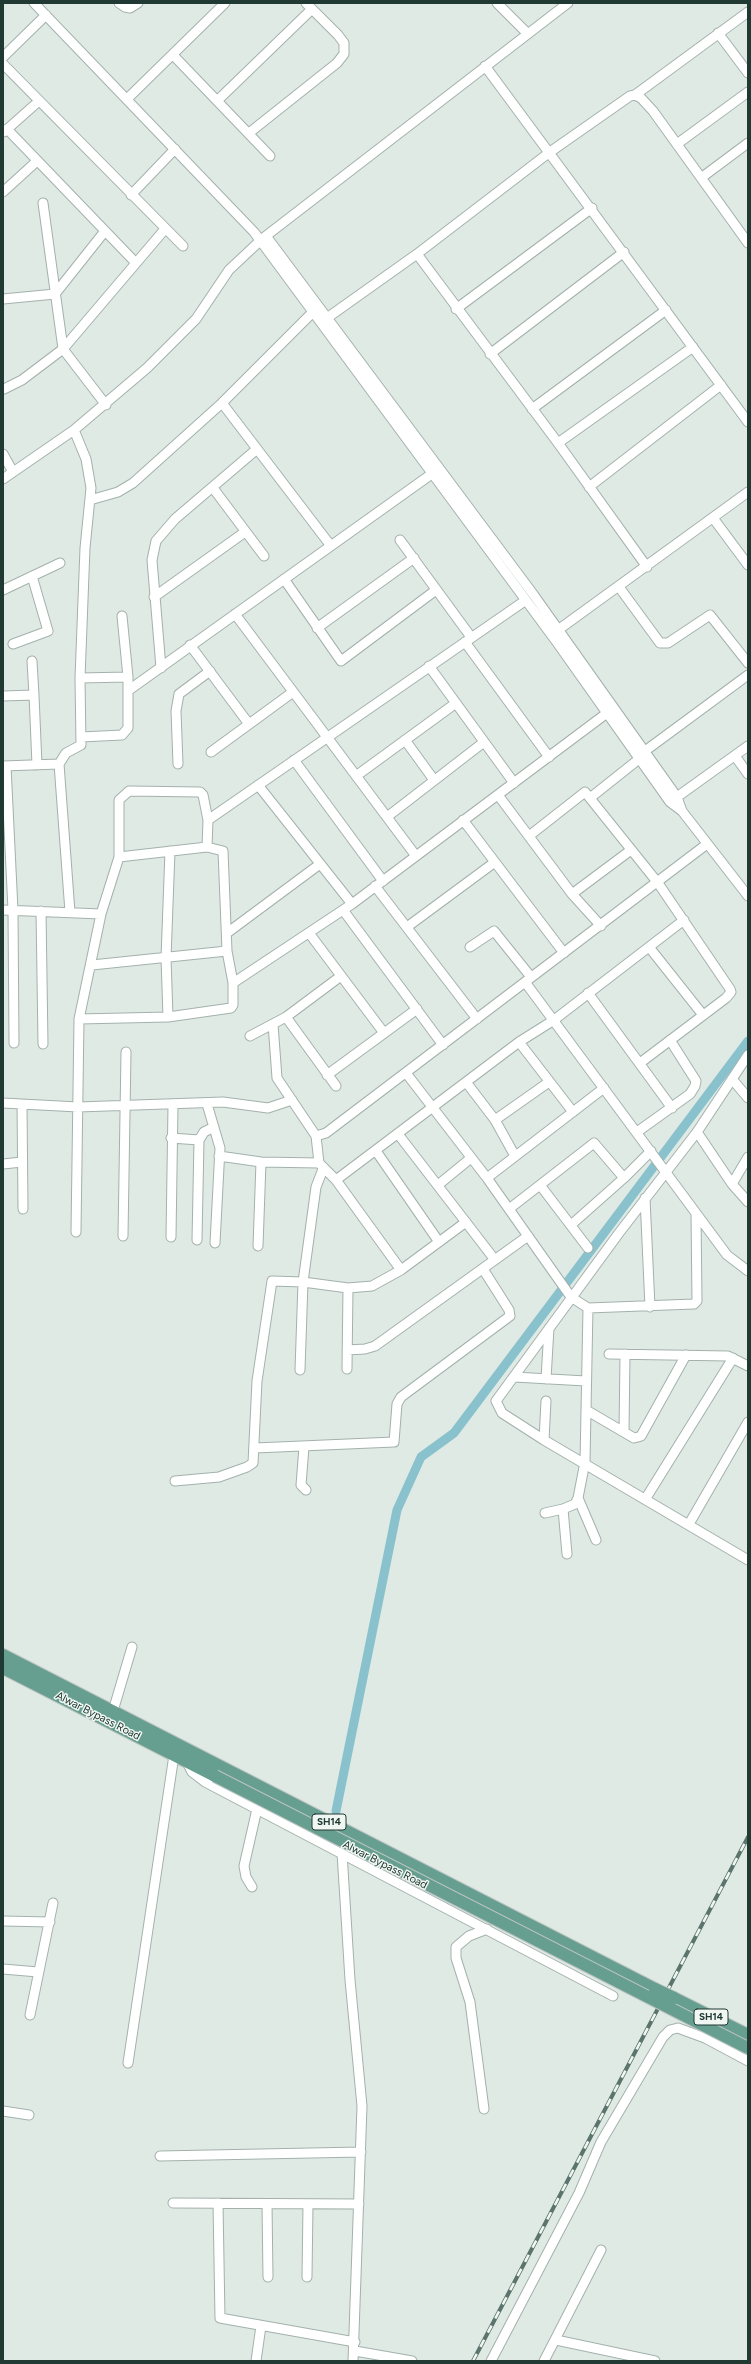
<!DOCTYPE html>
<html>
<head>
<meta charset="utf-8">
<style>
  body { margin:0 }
  #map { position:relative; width:751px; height:2364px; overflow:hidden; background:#e0eae5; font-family:Figtree,sans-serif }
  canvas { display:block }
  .frame { position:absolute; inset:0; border:4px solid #213933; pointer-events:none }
</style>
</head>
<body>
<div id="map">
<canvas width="751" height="2364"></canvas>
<div class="frame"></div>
</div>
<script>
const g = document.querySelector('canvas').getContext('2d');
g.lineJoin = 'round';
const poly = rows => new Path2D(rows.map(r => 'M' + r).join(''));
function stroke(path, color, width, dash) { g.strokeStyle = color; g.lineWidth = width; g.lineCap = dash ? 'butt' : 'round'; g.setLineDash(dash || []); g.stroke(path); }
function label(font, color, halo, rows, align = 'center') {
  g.font = font + ' Figtree,sans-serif'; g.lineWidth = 3; g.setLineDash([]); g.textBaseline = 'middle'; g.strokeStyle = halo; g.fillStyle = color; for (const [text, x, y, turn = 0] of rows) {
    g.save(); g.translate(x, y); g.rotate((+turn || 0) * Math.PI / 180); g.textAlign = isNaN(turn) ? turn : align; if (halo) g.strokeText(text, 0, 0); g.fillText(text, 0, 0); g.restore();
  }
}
const canal = poly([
  [336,1811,397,1510,421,1457,454,1433,748,1041]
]);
const minor = poly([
  [34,3,254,232,556,641,670,802,682,811],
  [119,3,125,7,130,8,138,3],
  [497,3,527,33],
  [718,33,748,73],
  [173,55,270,156],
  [3,57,46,15],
  [3,64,183,246],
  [485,66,748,422],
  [635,95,748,12],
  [127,99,225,3],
  [218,100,312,9],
  [7,129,135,262],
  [4,132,39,101],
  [249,133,337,63,344,54,344,43,338,35,306,3],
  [677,144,748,92],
  [701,178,748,143],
  [3,192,37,161],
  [131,195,175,149],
  [43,203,63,349,106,405],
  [266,236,533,594,677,797,682,811,748,896],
  [417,254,558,443,647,567],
  [3,299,55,294,105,231],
  [456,309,592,208],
  [327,318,417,254,550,152,630,96,635,95,641,98,653,111,748,243],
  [490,354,624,252],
  [4,389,22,380,63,349,165,229],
  [222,403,331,546],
  [532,409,666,310],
  [558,443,693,347],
  [3,454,13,472],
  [3,479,74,430,147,368,196,319,229,270,262,239,568,3],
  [589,487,721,385],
  [213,488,264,556],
  [90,500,118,492,133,483,222,403,313,312],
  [713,518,748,565],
  [400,540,471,637],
  [284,579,341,661,436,590],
  [619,587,660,643,668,643,710,615,748,663],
  [3,590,60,563],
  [154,597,245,532],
  [235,614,416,856],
  [317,628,414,558],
  [558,630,748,492],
  [465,642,549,757],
  [13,644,48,631,32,576],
  [190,645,249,724],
  [32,661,34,695],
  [429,666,514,783],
  [161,668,152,560,156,541,175,519,257,449],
  [80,678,128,677],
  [129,690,433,473],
  [3,696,34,695,37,765],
  [81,737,122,735,128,728,128,677,122,616],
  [405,740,434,780],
  [645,751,748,675],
  [211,752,293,692],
  [735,756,748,774],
  [294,760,383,881],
  [59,764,66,753,81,745,80,678,85,548,91,488,86,459,74,430],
  [178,764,176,711,179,694,210,671],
  [3,766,59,764,70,912],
  [6,766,13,910,14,1043],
  [356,776,456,703],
  [258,785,352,904],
  [498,795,572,894,631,850],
  [677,797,748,746],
  [590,798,639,759],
  [387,817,484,742],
  [208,820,207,847,119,857,119,800,129,791,200,792,203,795,208,820,526,600],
  [463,820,564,953],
  [529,836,585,792,658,883,730,989,731,992,726,998,640,1063],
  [119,857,101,914,79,1019,168,1017,231,1008,233,1005,233,983,352,904,607,713],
  [375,886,477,1019],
  [572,894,601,926],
  [3,910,101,914],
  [343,910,443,1045],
  [41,911,43,1044],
  [407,927,495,862],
  [227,933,320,864],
  [309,933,384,1033],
  [470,947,494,931,531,977],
  [649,947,703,1015],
  [227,951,233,983],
  [92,965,227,951,223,851,207,847],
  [525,982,727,1255,748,1271],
  [588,993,672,1108],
  [168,1017,166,958,170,851],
  [286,1017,336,1086],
  [273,1024,277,1078,316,1136,326,1133,707,844],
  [250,1036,286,1017,341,976],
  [519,1042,554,1020,684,920],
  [748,1055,697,1132,619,1233,496,1401,502,1413,544,1440,748,1560],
  [406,1073,487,1178,571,1297,588,1308,585,1462,578,1498,575,1504,563,1509,545,1513],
  [327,1075,417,1009],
  [732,1079,748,1098],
  [466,1082,495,1120,549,1082],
  [3,1103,78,1107,223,1102,268,1108,292,1100],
  [22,1104,23,1209],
  [207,1104,220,1148,215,1243],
  [495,1120,515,1156],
  [637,1132,690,1094,695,1086,696,1081,670,1040],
  [697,1132,732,1184,748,1202],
  [398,1134,495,1260],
  [316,1136,319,1163,336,1180],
  [171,1138,199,1140],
  [376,1151,439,1242],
  [219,1156,261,1162,319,1163],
  [3,1164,22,1162],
  [487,1178,604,1088],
  [732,1184,748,1157],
  [438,1185,471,1158],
  [540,1185,588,1248],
  [645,1198,650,1307],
  [509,1209,594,1143,624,1178],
  [571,1225,624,1178,651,1151],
  [76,1232,79,1019],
  [123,1236,126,1052],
  [171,1237,173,1105],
  [197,1240,199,1140,204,1132,214,1127],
  [258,1246,261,1162],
  [401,1270,336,1180,519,1042,573,1112],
  [588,1308,694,1304,697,1301,696,1214],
  [347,1350,365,1349,375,1346,528,1236],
  [609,1354,728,1356,748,1366],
  [347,1369,348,1288],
  [300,1370,303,1282,316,1187,323,1169],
  [514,1377,586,1381],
  [546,1379,549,1328],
  [586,1410,634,1438,638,1437,641,1436,686,1355],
  [624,1432,625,1354],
  [544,1440,546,1401],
  [304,1447,301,1485,306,1490],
  [255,1448,394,1442,397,1404,401,1397,510,1316,509,1310,483,1269],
  [175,1481,219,1477,247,1467,253,1463,257,1381,272,1281,303,1282,348,1288,372,1286,401,1270,466,1222],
  [578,1498,596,1540],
  [646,1498,733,1358],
  [563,1509,567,1554],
  [689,1524,748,1422],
  [113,1711,132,1647],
  [186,1760,192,1772,205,1782,613,1996],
  [342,1853,350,1980,362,2106,353,2361],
  [252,1887,246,1877,244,1866,257,1809],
  [3,1921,50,1922],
  [3,1969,38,1972],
  [30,2015,53,1903],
  [128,2063,174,1755],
  [484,2109,470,2002,456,1958,456,1947,469,1936,487,1929],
  [3,2111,29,2115],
  [160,2156,361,2152],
  [173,2203,359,2204],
  [218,2203,220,2318,355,2342],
  [267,2204,268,2277],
  [307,2277,308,2204],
  [556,2340,655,2361],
  [355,2351,412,2361],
  [256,2361,261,2326],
  [491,2361,579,2193,601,2142,663,2037,670,2030,678,2028,705,2038,748,2061],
  [544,2361,601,2250]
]);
const major = poly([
  [3,1655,655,1989],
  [3,1668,215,1776],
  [674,1998,748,2035]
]);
const rail = poly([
  [473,2361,748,1837]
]);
const majorBridge = poly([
  [215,1776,748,2048],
  [655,1989,674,1998]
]);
const shields = [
  [329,1822,34],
  [711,2017,34]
];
const shieldNames = [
  ["SH14",329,1822],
  ["SH14",711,2017]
];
const streetNames = [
  ["Alwar Bypass Road",98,1716,27],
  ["Alwar Bypass Road",385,1865,27]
];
stroke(canal, '#89c2cd', 9);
stroke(minor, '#a3b1ac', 11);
stroke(major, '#bcc4c2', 14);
stroke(minor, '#fff', 9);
stroke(major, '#669e90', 12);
stroke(rail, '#5b756e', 4);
stroke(rail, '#f0f7f3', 2.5, [8]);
stroke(majorBridge, '#bcc4c2', 14, []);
stroke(majorBridge, '#669e90', 12);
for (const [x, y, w] of shields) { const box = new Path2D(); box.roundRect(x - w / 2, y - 8, w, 16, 3); g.fillStyle = '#f0f7f3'; g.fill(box); stroke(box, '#213933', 1); }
label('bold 10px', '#213933', null, shieldNames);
label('11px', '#213933', '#f0f7f3', streetNames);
</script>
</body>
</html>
